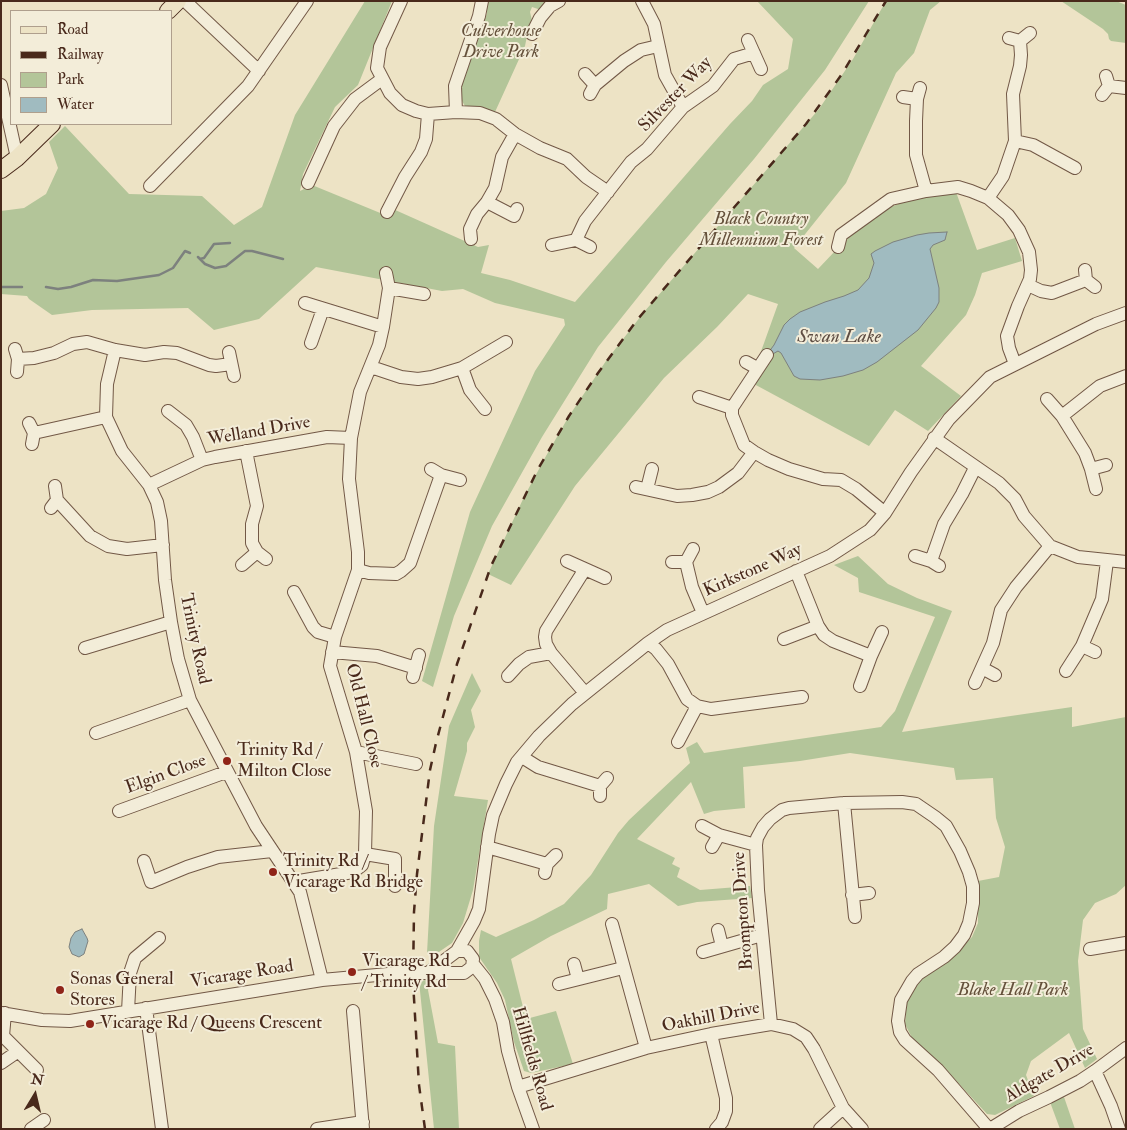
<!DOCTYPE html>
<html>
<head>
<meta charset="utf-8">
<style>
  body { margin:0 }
  #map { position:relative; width:1127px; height:1130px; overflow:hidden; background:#ede3c5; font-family:"IM FELL Double Pica",serif }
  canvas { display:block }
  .frame { position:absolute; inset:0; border:2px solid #49291b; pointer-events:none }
  .legend { position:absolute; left:10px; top:10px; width:162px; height:115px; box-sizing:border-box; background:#f3edd9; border:1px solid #af9f8d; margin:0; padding:6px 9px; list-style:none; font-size:15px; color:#49291b }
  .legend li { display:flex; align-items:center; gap:10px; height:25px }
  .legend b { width:25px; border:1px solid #af9f8d }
  .north { position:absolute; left:10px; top:1070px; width:50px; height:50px; -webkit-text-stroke:4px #f3edd9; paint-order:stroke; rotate:9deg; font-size:14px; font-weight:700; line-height:20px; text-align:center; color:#49291b }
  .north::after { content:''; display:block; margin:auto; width:18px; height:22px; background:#49291b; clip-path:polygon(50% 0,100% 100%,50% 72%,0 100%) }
</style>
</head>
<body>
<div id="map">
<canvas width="1127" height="1130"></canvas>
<div class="frame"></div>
<ul class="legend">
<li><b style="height:6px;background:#ede3c5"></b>Road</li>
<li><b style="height:6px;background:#49291b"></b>Railway</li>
<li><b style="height:14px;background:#b3c599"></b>Park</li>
<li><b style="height:14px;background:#a0bbc0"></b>Water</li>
</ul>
<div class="north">N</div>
</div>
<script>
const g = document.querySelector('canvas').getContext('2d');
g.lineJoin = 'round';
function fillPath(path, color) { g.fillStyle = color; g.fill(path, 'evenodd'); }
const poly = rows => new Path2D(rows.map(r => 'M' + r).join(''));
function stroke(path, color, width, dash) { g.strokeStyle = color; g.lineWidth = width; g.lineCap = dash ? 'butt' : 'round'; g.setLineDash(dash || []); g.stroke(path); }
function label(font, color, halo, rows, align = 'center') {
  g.font = font + ' "IM FELL Double Pica",serif'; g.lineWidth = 4; g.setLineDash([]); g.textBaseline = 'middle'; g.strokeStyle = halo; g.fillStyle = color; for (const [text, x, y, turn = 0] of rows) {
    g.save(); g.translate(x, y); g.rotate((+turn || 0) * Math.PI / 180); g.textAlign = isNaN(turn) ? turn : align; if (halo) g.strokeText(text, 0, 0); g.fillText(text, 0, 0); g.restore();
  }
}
const green = poly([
  [365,1,392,1,358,85,335,107,303,174,300,191,312,185,390,217,393,209,478,247,489,245,481,273,510,280,575,302,730,124,752,101,763,85,788,69,793,39,757,1,869,1,825,70,754,159,666,262,598,347,542,437,492,526,454,616,433,687,422,681,470,512,535,371,565,325,564,319,495,303,463,289,442,291,316,267,259,319,214,330,188,308,92,310,52,315,29,299,27,296,1,294,1,211,24,208,46,194,58,168,49,142,65,126,129,194,202,196,234,225,262,207,295,115],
  [487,1,553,1,541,10,532,7,530,12,533,25,527,36,525,46,495,112,465,106,462,101,462,83,487,13],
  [886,1,941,1,930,10,914,53,896,73,846,183,794,248,818,269,836,250,844,244,850,235,876,213,921,195,956,192,977,250,1015,238,1022,261,982,273,975,295,966,315,921,366,961,396,928,431,895,410,869,446,754,384,770,362,767,355,759,357,778,304,748,294,717,327,664,378,575,486,511,585,488,574,524,497,546,456,569,416,606,361,644,312,819,109,853,59],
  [1061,1,1116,1,1126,5,1126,43,1111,41,1109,39,1108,34,1103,29],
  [858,556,888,584,917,598,952,611,902,732,1072,707,1072,727,1126,717,1126,885,1116,894,1095,903,1083,920,1078,961,1083,1029,1097,1059,1085,1068,1069,1033,1031,1061,1026,1075,1034,1096,995,1115,987,1114,947,1071,914,1042,905,1024,907,1001,919,979,945,964,972,937,978,923,978,881,999,877,1005,847,996,818,993,778,956,780,954,768,850,753,800,761,743,767,745,808,714,811,704,814,691,782,637,839,675,858,672,864,680,868,677,877,700,890,750,886,752,898,697,902,678,906,649,884,608,894,607,909,551,936,511,959,526,1019,556,1011,573,1064,531,1073,524,1071,514,1042,505,1000,497,983,479,957,479,941,481,930,496,937,534,920,564,904,591,875,618,833,629,820,690,763,686,748,697,742,704,753,881,727,895,711,935,617,859,592,858,578,834,565],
  [472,673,481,691,471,710,475,727,467,743,467,751,454,796,488,800,473,890,463,923,452,943,433,956,427,953,434,826,449,726],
  [432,979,428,990,438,1043,455,1046,459,1129,434,1129,419,981],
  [1064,1097,1075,1129,1060,1129,1050,1102]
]);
const water = poly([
  [947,232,945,240,933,245,930,249,939,288,939,302,936,308,918,330,877,362,863,370,843,376,820,380,800,379,794,376,781,353,778,351,771,355,768,353,774,345,784,325,790,319,800,312,825,302,844,296,858,290,869,278,874,263,871,254,875,251,893,242,917,235,929,233,947,232],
  [82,929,87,938,88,941,84,954,79,957,72,954,69,947,71,938,75,932,82,929]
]);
const stream = poly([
  [198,257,205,264,215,268,226,266,245,251,252,251,283,259],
  [200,259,204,258,214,244,230,243],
  [1,287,22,287],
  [46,287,58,289,71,287,93,280,117,281,159,275,173,268,185,251,190,253]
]);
const minor = poly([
  [185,1,259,71],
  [401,1,380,47,377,68,390,93,402,105,416,111,428,114,456,112,480,113,496,119,515,134,540,148,567,159,586,177,608,192],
  [642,1,654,24,665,75,683,107],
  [532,34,540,18,550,6,559,1],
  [1009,38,1020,41,1030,33],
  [748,40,761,69],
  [585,74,595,85],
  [1,85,17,158],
  [1109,86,1126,88],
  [920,88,917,99,916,121,916,155,926,191],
  [590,94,595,85,624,61,641,50,658,46],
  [1102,95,1109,86,1106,76],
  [903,97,917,99],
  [456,112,455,86,479,16,482,1],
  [1015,141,1033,145,1075,168],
  [308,183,334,126,355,99,382,79],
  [150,186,248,86,307,1],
  [988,198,1003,176,1015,141,1013,94,1020,66,1021,55,1020,41],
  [487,202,514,216,517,209],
  [387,212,405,177,421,152,426,139,428,114],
  [471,239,470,229,477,214,487,202,495,188,502,157,515,134],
  [576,240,590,247],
  [552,245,576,240,585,221,631,162,647,149,683,107,713,86,734,59,754,53],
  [838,247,841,235,891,199,926,191,958,187,971,191,988,198,1008,215,1019,230,1029,252,1031,270,1030,279,1018,306,1007,336,1009,348,1015,364],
  [1085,270,1086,280,1095,287],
  [1028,285,1041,291,1052,293,1086,280],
  [389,288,424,294],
  [305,303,383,327],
  [311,343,323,309],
  [15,349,18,359,17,372],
  [115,350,107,384,106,417,122,451,149,485,157,502,161,521,165,580,171,622,178,659,190,700,256,826,300,892,322,980],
  [229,352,234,376],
  [767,355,732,408,732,415,744,445,754,452,768,460,789,469,823,479,841,480,856,489,885,513],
  [18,359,34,358,54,353,73,344,87,342,115,350,145,355,164,352,177,353,209,365,216,366,231,364],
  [746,362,757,368],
  [371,367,401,377,418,379,432,377,462,368,506,342],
  [462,368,470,390,485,409],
  [699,397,732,408],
  [1047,399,1062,416,1085,453,1091,469,1096,489],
  [168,411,186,425,193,437,202,460],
  [1062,416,1100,386,1126,376],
  [29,423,34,433,32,444],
  [34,433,106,417],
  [934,438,999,483,1015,499,1024,516,1050,546,1078,557,1126,562],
  [246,451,257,506,252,524,252,543,257,552,266,559],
  [431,469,441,475,460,480],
  [1091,469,1106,465],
  [149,485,202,460,215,457,327,437,351,438],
  [636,487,677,496,692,495,708,492,719,487,738,473,754,452],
  [647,489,652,469],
  [57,500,90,536,108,546,127,549,163,545],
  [51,508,57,500,55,486],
  [915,556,931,561,939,566],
  [567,561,605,578],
  [931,561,944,524,962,494,975,468],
  [672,562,686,562,693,549],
  [686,562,692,587,703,613],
  [242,565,257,552],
  [358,570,369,573,396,574,401,571,410,563,441,475],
  [796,571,818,626,824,635,833,641,871,656],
  [294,592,313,627,318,632,335,637],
  [784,639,818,626],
  [648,643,656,649,668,664,687,699,697,706,711,709,802,697],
  [1082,646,1095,652],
  [85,648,171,622],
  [332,652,377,656,416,668],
  [982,668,995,675],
  [1066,671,1082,646,1102,599,1107,561],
  [508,676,519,664,529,657,551,653],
  [413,677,419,655],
  [975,683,993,643,1001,610,1016,587,1050,546],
  [860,686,871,656,882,632],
  [585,693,551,653,546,644,545,637,546,631,551,623,585,569],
  [96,733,190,700],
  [678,742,697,706],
  [356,752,416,764],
  [522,757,538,767,600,786],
  [600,796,600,786,607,778],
  [844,803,855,917],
  [119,811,226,772],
  [702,826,719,835,756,845],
  [487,847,547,864],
  [712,847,719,835],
  [365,854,395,859,395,886],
  [144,861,151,882,187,867,218,857,272,851],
  [545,873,547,864,556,855],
  [293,882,353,872,362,865,365,854,366,811,356,752,330,666,335,637,358,570,358,552,349,479,351,438,360,392,379,345,383,327,389,288,386,273],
  [852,895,869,893],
  [612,924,646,1048],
  [718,930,722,946],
  [1090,949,1126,943],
  [457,951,474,921,479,909,489,834,493,815,506,784,517,762,539,736,572,704,648,643,667,630,830,556,870,530,885,513,911,472,949,419,990,377,1096,324,1126,313],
  [703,952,762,935],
  [473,964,485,979,495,999,503,1022,508,1051,518,1087,533,1129],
  [574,964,578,979],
  [421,973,464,973,472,967,473,959,467,951,457,951,429,972],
  [559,984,623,968],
  [146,1008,162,1129],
  [128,1011,130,973,135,958,159,938],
  [353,1011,363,1129],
  [1,1013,42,1020,70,1021,322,980,399,973],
  [5,1013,3,1036,37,1070],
  [771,1024,758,890,756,845,757,838,763,827,770,819,782,810,789,808,844,803,902,802,916,804,935,817,946,826,960,851,969,872,973,886,973,903,969,923,964,935,955,947,944,957,918,974,912,981,901,1000,898,1021,900,1032,905,1040,938,1070,989,1129],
  [711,1034,726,1098,726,1111,722,1122,716,1129],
  [1,1063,17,1052],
  [1095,1071,1111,1106,1119,1129],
  [518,1087,646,1048,711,1034,771,1024,793,1029,806,1037,814,1049,843,1108,862,1129],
  [31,1129,44,1120],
  [317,1129,363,1122],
  [820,1129,843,1108],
  [990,1129,1019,1111,1049,1097,1080,1081,1095,1071,1126,1048]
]);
const major = poly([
  [168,11,178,1],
  [1,170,17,158,52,124]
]);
const rail = poly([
  [425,1129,419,1085,413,981,414,912,417,874,430,770,436,743,457,664,491,566,538,469,569,416,598,373,637,320,806,124,842,74,886,1]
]);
const minorBridge = poly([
  [399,973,421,973]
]);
const markers = [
  [227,761,5,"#8f2418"],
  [273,872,5,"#8f2418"],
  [352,972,5,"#8f2418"],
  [60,990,5,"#8f2418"],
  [90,1024,5,"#8f2418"]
];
const parkNames = [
  ["Culverhouse",501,32],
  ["Drive Park",501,53],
  ["Black Country",761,220],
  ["Millennium Forest",761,241],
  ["Blake Hall Park",1013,991]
];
const streetNames = [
  ["Silvester Way",676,95,-46],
  ["Welland Drive",259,432,-10],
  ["Kirkstone Way",753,571,-24],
  ["Trinity Road",194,639,78],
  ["Old Hall Close",363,716,76],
  ["Elgin Close",166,775,-20],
  ["Brompton Drive",744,911,-94],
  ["Vicarage Road",242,975,-9],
  ["Oakhill Drive",711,1018,-11],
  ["Hillfields Road",531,1059,74],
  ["Aldgate Drive",1050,1074,-30]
];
const poiNames = [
  ["Trinity Rd /",237,751],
  ["Milton Close",237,772],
  ["Trinity Rd /",283,862],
  ["Vicarage Rd Bridge",283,883],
  ["Vicarage Rd",362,962],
  ["/ Trinity Rd",362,983],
  ["Sonas General",70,980],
  ["Stores",70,1001],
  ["Vicarage Rd / Queens Crescent",100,1024]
];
const waterNames = [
  ["Swan Lake",839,338]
];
fillPath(green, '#b3c599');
fillPath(water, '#a0bbc0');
stroke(water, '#7d817e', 1);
stroke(stream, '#7d817e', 2.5);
stroke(minor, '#725846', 14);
stroke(major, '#49291b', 18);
stroke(minor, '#f3edd9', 12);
stroke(major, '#ede3c5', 16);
stroke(rail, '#49291b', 2.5, [9, 9]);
stroke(minorBridge, '#725846', 14, []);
stroke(minorBridge, '#f3edd9', 12);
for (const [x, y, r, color] of markers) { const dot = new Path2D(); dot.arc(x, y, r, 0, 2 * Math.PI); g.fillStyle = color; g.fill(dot); stroke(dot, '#f3edd9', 2); }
label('italic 18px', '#64503a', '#f3edd9', parkNames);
label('18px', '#49291b', '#f3edd9', streetNames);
label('18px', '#49291b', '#f3edd9', poiNames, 'left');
label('italic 19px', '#5f4e44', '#f3edd9', waterNames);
</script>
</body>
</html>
